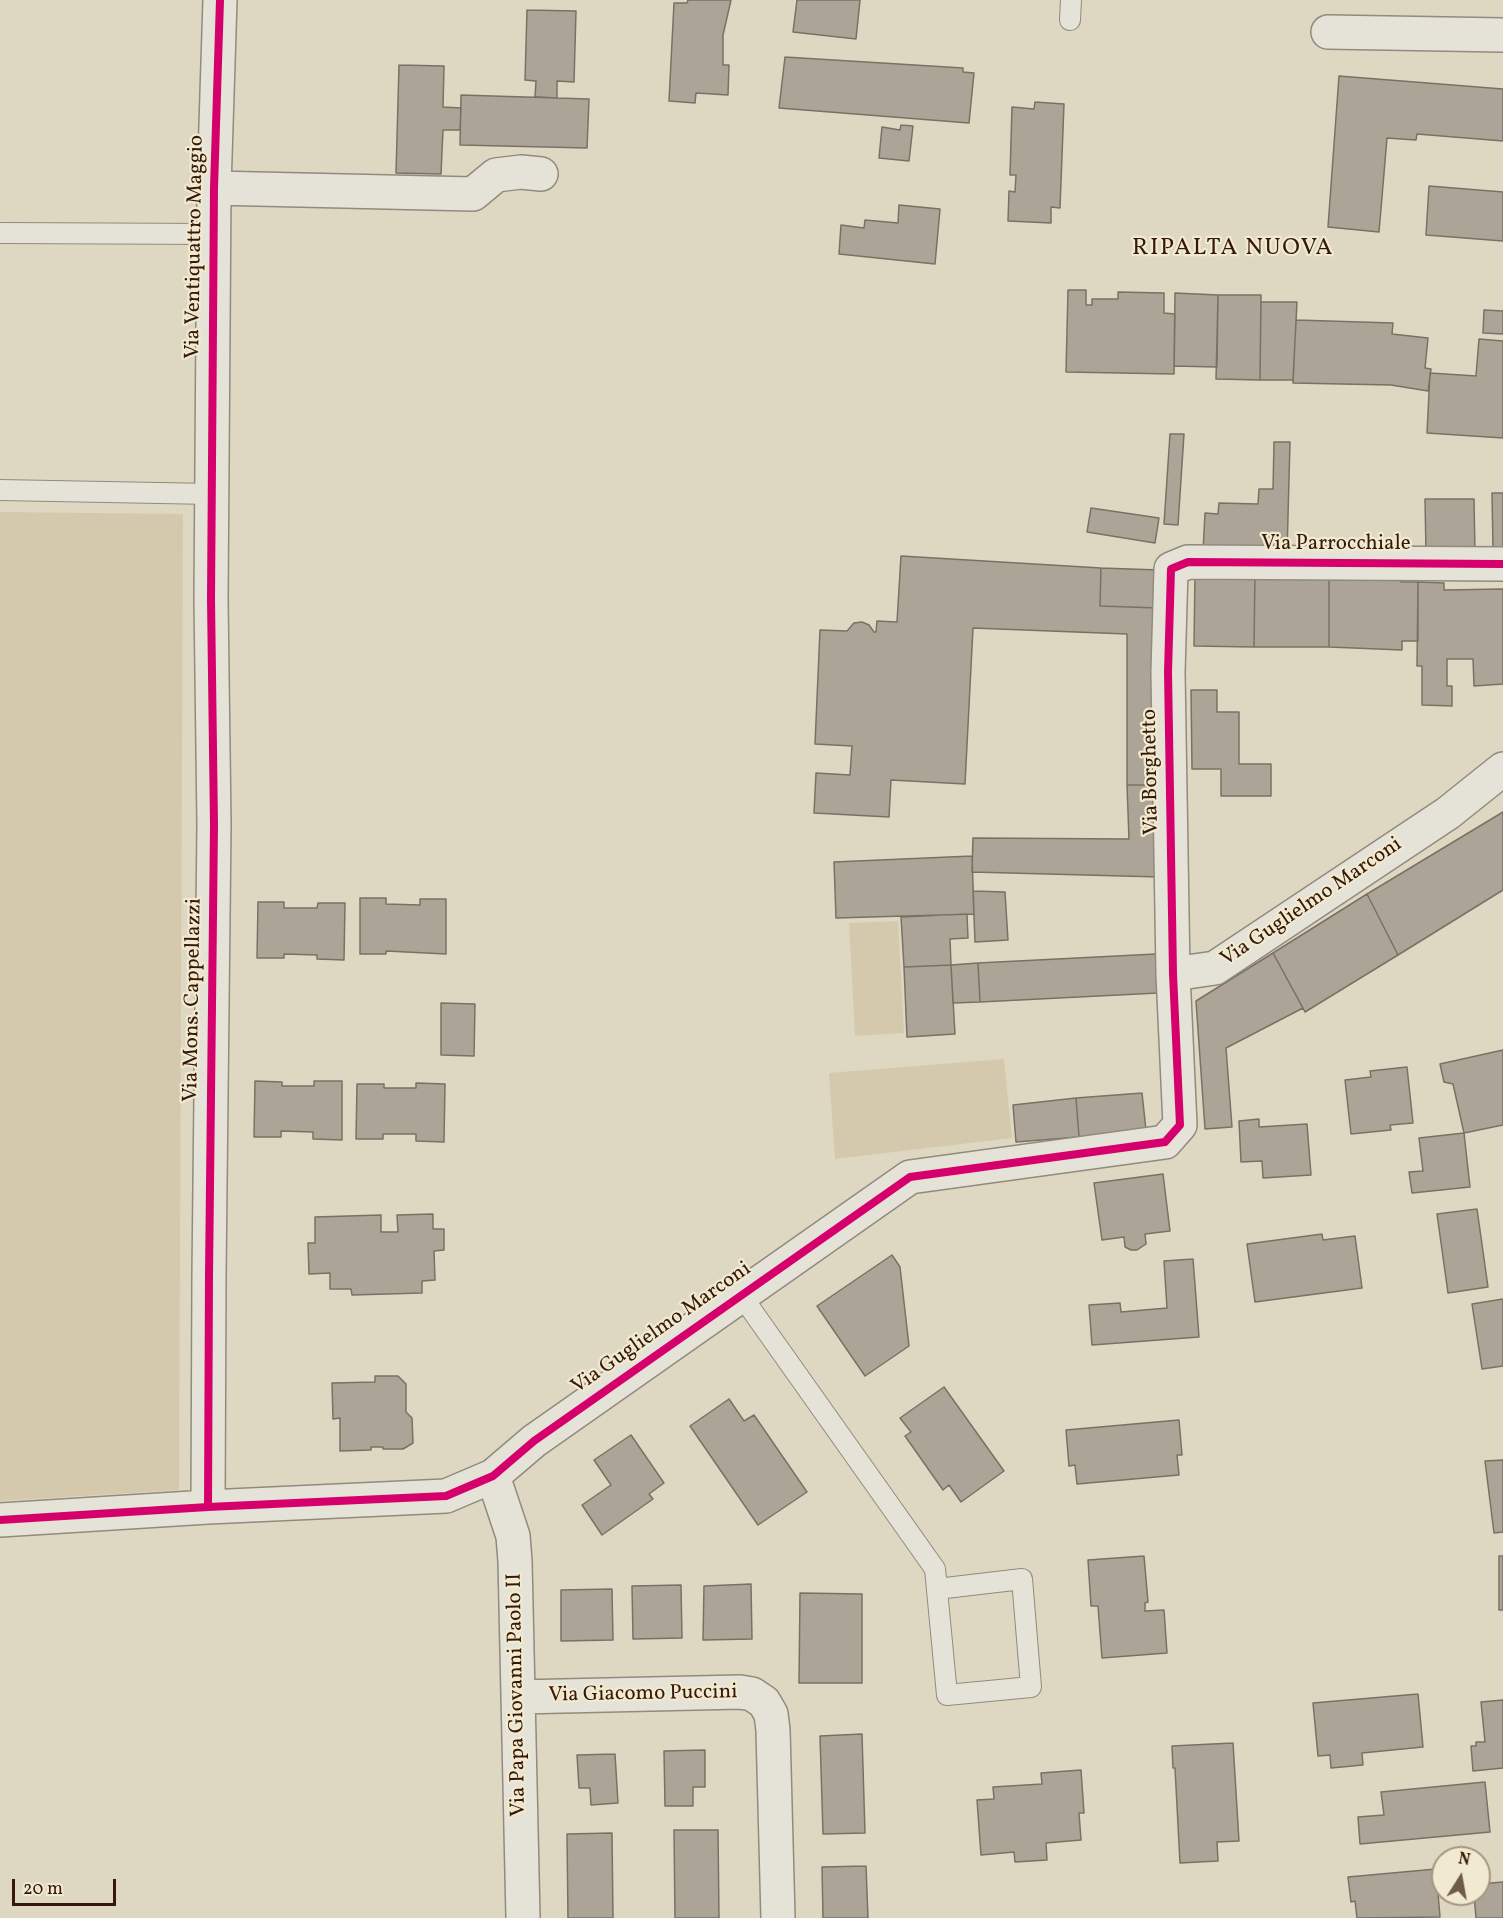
<!DOCTYPE html>
<html>
<head>
<meta charset="utf-8">
<style>
  body { margin:0 }
  #map { position:relative; width:1503px; height:1918px; overflow:hidden; background:#ded8c3; font-family:Vollkorn,serif }
  canvas { display:block }
  .north { position:absolute; left:1431px; top:1846px; width:60px; height:60px; box-sizing:border-box; background:#f1ead0; border:2px solid #a69680; border-radius:50%; rotate:11deg; font-size:16px; font-weight:700; line-height:24px; text-align:center; color:#351808 }
  .north::after { content:''; display:block; margin:auto; width:21px; height:27px; background:#705b49; clip-path:polygon(50% 0,100% 100%,50% 72%,0 100%) }
  .scale { position:absolute; left:12px; top:1879px; width:104px; height:27px; box-sizing:border-box; border:3px solid #351808; border-top:0; padding-left:8px; font-size:18px; line-height:21px; white-space:nowrap; color:#351808; -webkit-text-stroke:4px #f1ead0; paint-order:stroke }
</style>
</head>
<body>
<div id="map">
<canvas width="1503" height="1918"></canvas>
<div class="north">N</div>
<div class="scale">20 m</div>
</div>
<script>
const g = document.querySelector('canvas').getContext('2d');
g.lineJoin = 'round';
function fillPath(path, color) { g.fillStyle = color; g.fill(path, 'evenodd'); }
const poly = rows => new Path2D(rows.map(r => 'M' + r).join(''));
function stroke(path, color, width, dash) { g.strokeStyle = color; g.lineWidth = width; g.lineCap = dash ? 'butt' : 'round'; g.setLineDash(dash || []); g.stroke(path); }
function label(font, color, halo, rows, align = 'center') {
  g.font = font + ' Vollkorn,serif'; g.lineWidth = 4.5; g.setLineDash([]); g.textBaseline = 'middle'; g.strokeStyle = halo; g.fillStyle = color; for (const [text, x, y, turn = 0] of rows) {
    g.save(); g.translate(x, y); g.rotate((+turn || 0) * Math.PI / 180); g.textAlign = isNaN(turn) ? turn : align; if (halo) g.strokeText(text, 0, 0); g.fillText(text, 0, 0); g.restore();
  }
}
const green = poly([
  [0,512,183,514,179,1490,0,1501],
  [898,921,904,1033,855,1036,849,923],
  [1004,1059,1012,1138,835,1159,829,1073]
]);
const building = poly([
  [688,0,731,0,723,35,723,65,729,65,728,95,696,93,695,103,669,101,674,3,687,3,688,0],
  [797,0,860,0,856,39,793,32,797,0],
  [527,10,576,11,574,82,557,81,557,98,535,97,536,81,525,80,527,10],
  [785,57,963,68,963,72,974,73,969,123,779,108,785,57],
  [399,65,444,66,443,107,461,108,460,130,443,130,441,174,396,173,399,65],
  [1339,76,1503,89,1503,141,1417,134,1416,140,1387,138,1379,232,1328,227,1339,76],
  [461,95,589,99,587,148,460,145,461,95],
  [1035,102,1064,104,1060,208,1051,207,1051,223,1008,221,1009,191,1015,192,1016,175,1010,175,1012,107,1034,109,1035,102],
  [901,125,913,126,909,161,879,158,882,127,900,130,901,125],
  [1429,186,1503,192,1503,241,1426,235,1429,186],
  [899,205,940,209,935,264,839,254,841,225,864,228,865,220,898,223,899,205],
  [1068,290,1086,290,1086,305,1092,305,1092,299,1118,299,1118,292,1164,293,1164,313,1175,314,1174,374,1066,372,1068,290],
  [1175,293,1218,295,1217,367,1174,366,1175,293],
  [1218,295,1261,295,1260,380,1216,379,1218,295],
  [1261,302,1297,302,1293,380,1260,380,1261,302],
  [1484,310,1503,311,1503,334,1483,333,1484,310],
  [1296,320,1393,323,1392,334,1428,338,1425,368,1431,369,1428,391,1391,385,1293,383,1296,320],
  [1479,339,1503,341,1503,438,1427,433,1430,373,1476,376,1479,339],
  [1170,434,1184,434,1178,525,1164,524,1170,434],
  [1274,442,1290,442,1287,554,1203,552,1205,513,1218,514,1219,503,1258,504,1259,489,1273,489,1274,442],
  [1492,493,1503,493,1503,549,1493,549,1492,493],
  [1425,499,1474,499,1475,552,1426,553,1425,499],
  [1091,508,1159,518,1155,543,1087,532,1091,508],
  [901,556,1101,568,1100,606,1158,608,1158,785,1127,785,1127,634,973,628,965,784,891,780,889,817,814,813,816,773,850,775,852,746,815,744,820,630,847,631,854,623,862,622,869,625,874,632,876,632,877,621,897,622,901,556],
  [1101,568,1159,570,1158,608,1100,606,1101,568],
  [1195,571,1255,571,1254,647,1194,646,1195,571],
  [1255,571,1329,572,1329,647,1254,647,1255,571],
  [1329,572,1401,573,1401,582,1418,582,1418,641,1402,641,1402,650,1329,647,1329,572],
  [1418,582,1444,583,1444,590,1503,589,1503,684,1474,686,1473,659,1447,659,1447,686,1452,686,1452,706,1422,705,1422,666,1417,666,1418,582],
  [1191,690,1217,690,1217,712,1239,712,1239,764,1271,764,1271,796,1221,796,1221,769,1192,769,1191,690],
  [1127,785,1158,785,1160,877,972,872,973,838,1129,839,1127,785],
  [1503,812,1503,890,1398,955,1367,894,1503,812],
  [972,856,974,914,836,918,834,862,972,856],
  [973,891,1005,892,1008,940,975,942,973,891],
  [1367,894,1398,955,1305,1012,1273,953,1367,894],
  [360,898,386,898,386,904,420,905,420,899,446,899,446,954,386,951,386,954,360,954,360,898],
  [258,902,284,902,284,908,317,908,318,903,345,903,344,960,317,959,317,955,284,954,284,958,257,958,258,902],
  [967,914,968,938,950,939,951,965,904,967,901,917,967,914],
  [1273,953,1303,1008,1226,1048,1232,1127,1205,1129,1196,1001,1273,953],
  [1156,954,1158,993,980,1002,978,963,1156,954],
  [978,963,980,1002,953,1003,951,965,978,963],
  [951,965,955,1034,907,1037,904,967,951,965],
  [441,1003,475,1004,474,1056,441,1055,441,1003],
  [1503,1050,1503,1125,1464,1133,1453,1084,1444,1082,1440,1064,1503,1050],
  [1407,1067,1413,1123,1390,1125,1391,1130,1351,1134,1345,1080,1371,1077,1370,1071,1407,1067],
  [255,1081,282,1082,282,1086,314,1086,314,1081,342,1081,342,1140,313,1139,313,1132,281,1131,281,1137,254,1137,255,1081],
  [416,1083,445,1084,444,1142,416,1141,416,1134,383,1134,383,1139,356,1139,357,1084,384,1084,384,1088,416,1088,416,1083],
  [1142,1093,1146,1130,1079,1137,1076,1098,1142,1093],
  [1076,1098,1079,1137,1016,1142,1013,1105,1076,1098],
  [1259,1119,1259,1127,1307,1124,1311,1175,1263,1178,1262,1161,1241,1162,1239,1121,1259,1119],
  [1464,1133,1470,1187,1412,1193,1409,1172,1423,1171,1419,1138,1464,1133],
  [1163,1174,1170,1231,1145,1234,1146,1244,1137,1250,1131,1250,1125,1247,1124,1237,1102,1240,1094,1183,1163,1174],
  [1477,1209,1488,1287,1448,1293,1437,1214,1477,1209],
  [433,1214,433,1229,444,1229,444,1250,434,1251,435,1280,422,1281,422,1293,352,1295,351,1289,330,1289,330,1273,309,1274,308,1243,315,1243,315,1217,381,1215,381,1232,398,1232,397,1215,433,1214],
  [1322,1234,1323,1240,1355,1236,1362,1288,1255,1302,1247,1244,1322,1234],
  [892,1255,900,1267,909,1346,865,1376,817,1306,892,1255],
  [1193,1259,1199,1337,1092,1345,1089,1305,1120,1303,1121,1312,1167,1308,1164,1261,1193,1259],
  [1503,1299,1503,1366,1482,1369,1472,1304,1503,1299],
  [375,1376,398,1376,406,1384,406,1412,412,1418,413,1443,403,1449,383,1449,383,1447,371,1447,371,1450,340,1451,340,1418,333,1419,332,1383,375,1382,375,1376],
  [944,1387,1004,1471,961,1502,949,1485,943,1490,905,1436,911,1432,900,1418,944,1387],
  [729,1399,744,1421,754,1415,807,1492,758,1525,690,1426,729,1399],
  [1179,1420,1182,1455,1177,1455,1179,1475,1077,1484,1075,1465,1069,1466,1066,1430,1179,1420],
  [631,1435,664,1483,649,1494,653,1499,602,1535,582,1505,611,1485,594,1460,631,1435],
  [1503,1460,1503,1532,1494,1533,1485,1461,1503,1460],
  [1144,1556,1148,1602,1145,1603,1145,1611,1164,1610,1167,1653,1102,1658,1098,1606,1091,1606,1088,1560,1144,1556],
  [1499,1556,1503,1556,1503,1610,1499,1610,1499,1556],
  [751,1584,752,1639,703,1640,704,1586,751,1584],
  [681,1585,682,1638,633,1639,632,1586,681,1585],
  [612,1589,613,1640,561,1641,561,1590,612,1589],
  [800,1593,862,1594,862,1683,799,1683,800,1593],
  [1418,1694,1423,1747,1362,1753,1363,1765,1331,1768,1330,1755,1318,1756,1313,1703,1418,1694],
  [1503,1700,1503,1768,1473,1771,1471,1746,1476,1746,1476,1742,1485,1742,1481,1702,1503,1700],
  [862,1734,865,1833,823,1834,820,1736,862,1734],
  [1233,1743,1239,1841,1217,1842,1218,1861,1180,1863,1175,1768,1173,1768,1172,1746,1233,1743],
  [705,1750,705,1787,693,1787,693,1806,665,1806,664,1751,705,1750],
  [615,1754,618,1803,591,1805,590,1788,579,1788,577,1755,615,1754],
  [1081,1770,1084,1813,1079,1813,1081,1840,1046,1843,1047,1860,1015,1862,1014,1852,981,1855,977,1800,994,1799,993,1787,1042,1784,1041,1773,1081,1770],
  [1485,1782,1490,1832,1360,1844,1358,1817,1384,1815,1381,1792,1485,1782],
  [674,1830,718,1830,719,1918,675,1918,674,1830],
  [612,1833,613,1918,568,1918,567,1834,612,1833],
  [866,1866,868,1918,823,1918,822,1867,866,1866],
  [1436,1869,1440,1917,1357,1918,1355,1901,1351,1902,1348,1877,1436,1869],
  [1503,1882,1503,1918,1476,1918,1474,1894,1479,1894,1479,1884,1503,1882]
]);
const service = poly([
  [1070,20,1071,0],
  [0,233,214,234],
  [0,490,212,494],
  [741,1295,935,1569,947,1695,1031,1687,1022,1579,937,1589]
]);
const minor = poly([
  [1328,32,1503,35],
  [214,188,473,194,496,175,521,172,541,174],
  [1173,974,1215,968,1448,813,1503,769],
  [493,1476,513,1536,515,1561,523,1918],
  [208,1507,209,1275,214,825,211,599,214,188,220,0],
  [0,1520,208,1507,446,1496,493,1476,534,1441,910,1177,1165,1142,1180,1125,1173,974,1168,672,1171,569,1188,562,1503,564],
  [518,1697,740,1692,752,1694,764,1702,771,1714,773,1730,778,1918]
]);
const cycleway = poly([
  [208,1507,209,1275,214,825,211,599,214,188,220,0],
  [0,1520,208,1507,446,1496,493,1476,534,1441,910,1177,1165,1142,1180,1125,1173,974,1168,672,1171,569,1188,562,1503,564]
]);
const streetNames = [
  ["Via Ventiquattro Maggio",196,247,-89],
  ["Via Parrocchiale",1336,545],
  ["Via Borghetto",1152,772,-91],
  ["Via Guglielmo Marconi",1312,903,-34],
  ["Via Mons. Cappellazzi",194,1000,-89],
  ["Via Guglielmo Marconi",662,1329,-35],
  ["Via Papa Giovanni Paolo II",518,1695,-91],
  ["Via Giacomo Puccini",643,1695,-1]
];
const quarterNames = [
  ["RIPALTA NUOVA",1233,250]
];
fillPath(green, '#d4c9ac');
fillPath(building, '#aca597');
stroke(building, '#797164', 1.5);
stroke(service, '#928a7d', 22);
stroke(minor, '#928a7d', 36);
stroke(service, '#e5e2d7', 20);
stroke(minor, '#e5e2d7', 33);
stroke(cycleway, '#d6006c', 8);
label('21px', '#351808', '#f1ead0', streetNames);
g.letterSpacing = '1.5px';
label('24px', '#351808', '#f1ead0', quarterNames);
g.letterSpacing = '0px';
</script>
</body>
</html>
